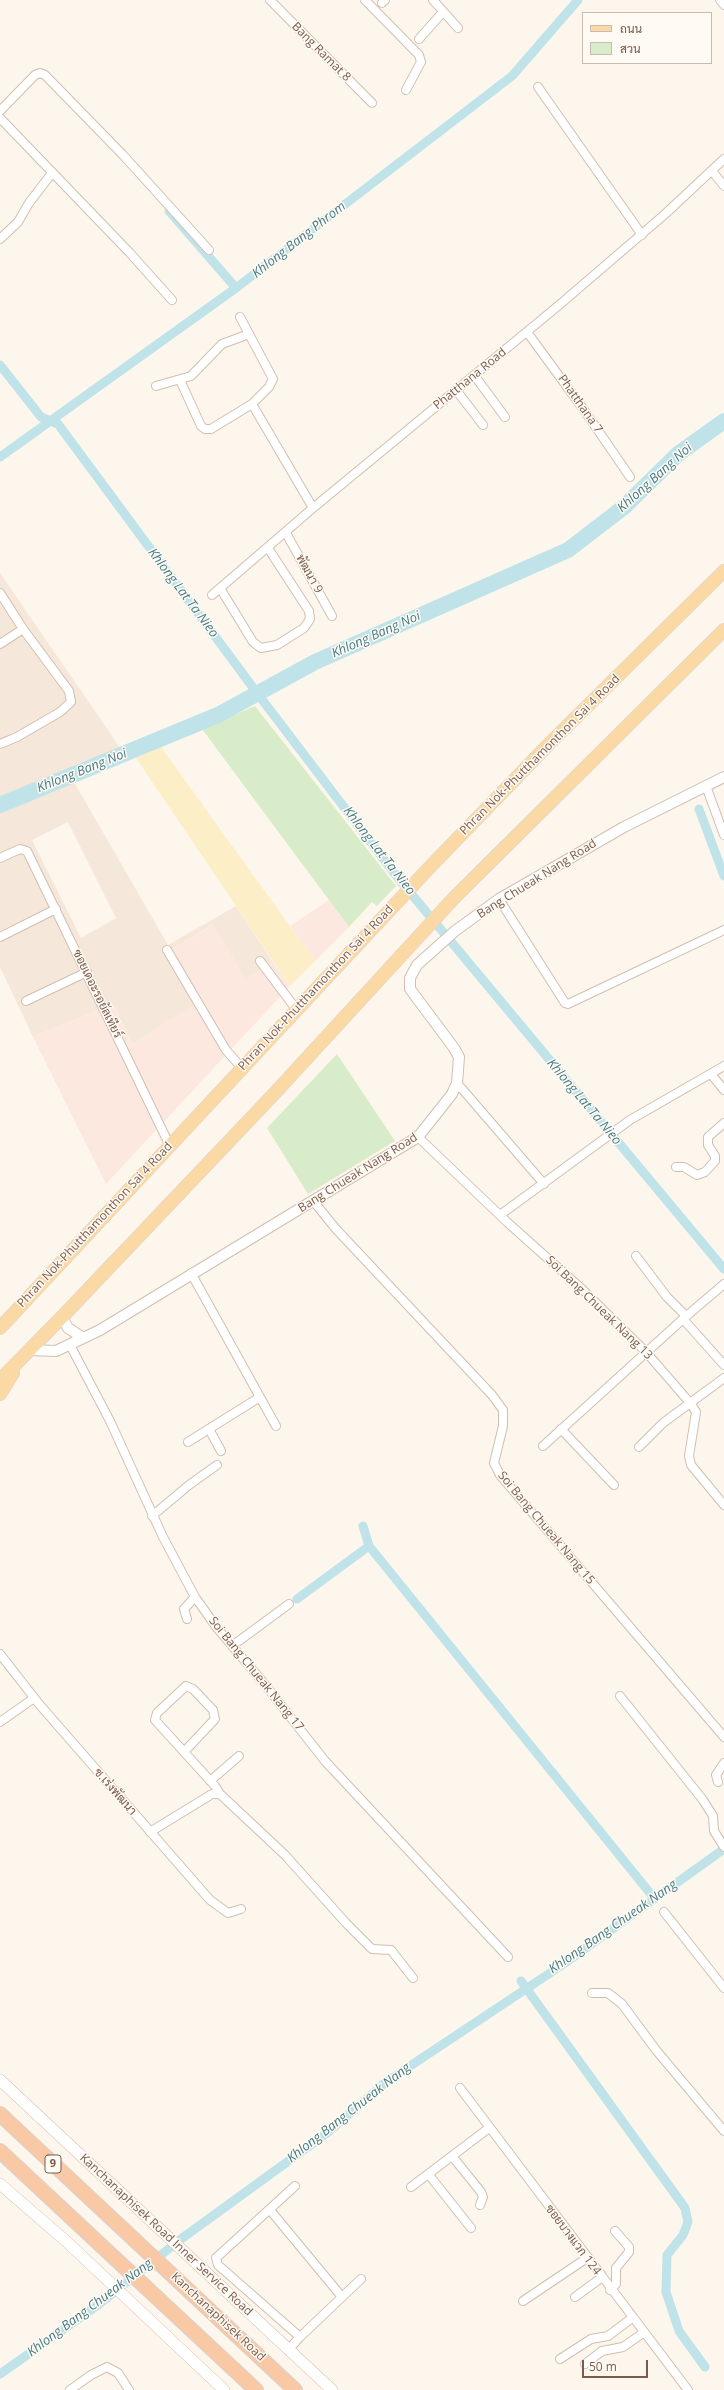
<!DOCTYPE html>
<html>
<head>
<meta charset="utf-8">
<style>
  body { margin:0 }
  #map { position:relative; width:724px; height:2390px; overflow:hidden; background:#fdf6ec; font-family:"Open Sans",Sarabun,sans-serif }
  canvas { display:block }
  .legend { position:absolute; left:582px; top:12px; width:130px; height:52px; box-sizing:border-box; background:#fffaf3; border:1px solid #cabbb1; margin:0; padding:5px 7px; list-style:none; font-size:12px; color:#7a5c4d }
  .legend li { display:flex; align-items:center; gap:8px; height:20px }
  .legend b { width:20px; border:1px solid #cabbb1 }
  .scale { position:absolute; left:582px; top:2360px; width:66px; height:18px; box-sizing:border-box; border:2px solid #7a5c4d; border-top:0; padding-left:5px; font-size:12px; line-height:14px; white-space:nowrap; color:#7a5c4d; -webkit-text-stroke:3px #fffaf3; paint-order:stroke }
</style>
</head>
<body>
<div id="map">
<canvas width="724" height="2390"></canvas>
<ul class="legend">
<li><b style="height:5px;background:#fbd9a5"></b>ถนน</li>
<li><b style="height:11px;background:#d8ecc9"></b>สวน</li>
</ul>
<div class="scale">50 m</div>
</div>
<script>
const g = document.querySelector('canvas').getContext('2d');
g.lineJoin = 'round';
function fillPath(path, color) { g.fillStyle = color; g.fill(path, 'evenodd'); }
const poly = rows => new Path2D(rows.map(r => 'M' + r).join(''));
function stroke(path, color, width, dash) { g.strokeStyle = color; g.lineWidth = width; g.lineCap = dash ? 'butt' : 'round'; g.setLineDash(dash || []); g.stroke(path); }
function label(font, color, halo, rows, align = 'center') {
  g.font = font + ' "Open Sans",Sarabun,sans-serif'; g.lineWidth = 3; g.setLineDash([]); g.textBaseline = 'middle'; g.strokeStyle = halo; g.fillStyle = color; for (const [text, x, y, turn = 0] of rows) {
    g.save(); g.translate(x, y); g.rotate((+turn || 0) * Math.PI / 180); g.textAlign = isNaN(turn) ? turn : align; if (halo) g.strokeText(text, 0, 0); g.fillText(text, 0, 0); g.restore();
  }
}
const residential = poly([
  [0,573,121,749,0,798],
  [74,782,168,945,236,906,273,962,246,980,212,925,174,948,203,1000,132,1044,113,1004,33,1037,0,967,0,813],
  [68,822,116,918,81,938,32,840]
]);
const commercial = poly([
  [329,900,349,927,315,961,290,926],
  [213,925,246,979,273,962,290,986,106,1184,33,1037,113,1004,132,1044,202,1000,174,948]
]);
const green = poly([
  [255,706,396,886,377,906,372,902,349,927,202,729],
  [337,1054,395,1141,308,1194,267,1128]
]);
const sand = poly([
  [161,747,315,961,290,986,136,758]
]);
const canal = poly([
  [169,211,236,288],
  [0,365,41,417,58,424,257,693,398,878,724,1269],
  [0,457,236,288,512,76,578,0],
  [699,809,724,876],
  [363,1526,369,1546,654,1898],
  [297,1599,369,1546],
  [521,1981,685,2208,688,2222,683,2235,667,2255,666,2292,679,2331,705,2367],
  [0,2374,98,2305,181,2239,327,2133,386,2082,565,1963,724,1849]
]);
const river = poly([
  [0,805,218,715,315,662,568,550,624,507,678,454,724,421]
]);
const minor = poly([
  [270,0,372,103],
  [365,0,419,55,421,62,406,90],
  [433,0,458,28],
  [720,0,724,5],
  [382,3,385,0],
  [419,39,443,12],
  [538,87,642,235],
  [0,111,35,75,40,73,45,75,123,155,209,250],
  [0,118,129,252,172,300],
  [712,171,724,186],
  [0,239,18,222,29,203,52,173],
  [240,317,273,379,269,387,252,404,313,508],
  [527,332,584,410,630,477],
  [474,375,505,417],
  [180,380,201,426,205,429,211,429,252,404],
  [156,386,191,376,222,344,249,334],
  [456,390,483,425],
  [286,533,332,616],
  [220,588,253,642,261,648,277,645,304,628,310,619,309,611,268,548],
  [0,593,23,629,69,691,71,702,60,712,17,737,0,744],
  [212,595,313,508,558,306,664,215,724,159],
  [0,644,23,629],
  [706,786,724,835],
  [0,858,20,849,27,851,169,1144],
  [499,899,565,1003,568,1004,724,930],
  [0,937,56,909],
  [167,950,226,1050,241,1067],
  [260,961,296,1009],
  [26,1001,87,972],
  [711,1074,724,1090],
  [457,1083,544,1184],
  [418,1137,507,1222,583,1290,646,1352,691,1404,696,1412,689,1456,691,1465,724,1505],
  [676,1167,684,1167,697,1175,705,1172,715,1161,715,1156,708,1145,708,1137,724,1123],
  [314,1202,336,1229,492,1395,503,1410,503,1426,494,1463,500,1475,724,1737],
  [500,1215,630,1120,724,1066],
  [636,1256,667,1297,686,1316],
  [191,1273,276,1426],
  [683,1319,724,1365],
  [70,1345,110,1421,163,1537,195,1597,217,1628,262,1681,325,1761,508,1957],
  [209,1429,221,1451],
  [561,1429,614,1485],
  [188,1442,260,1397],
  [543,1446,683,1319,724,1284],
  [639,1447,663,1423,724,1378],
  [152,1516,189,1485,217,1465],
  [187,1619,184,1609,195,1597],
  [232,1646,289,1604],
  [0,1654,39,1704,210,1900,228,1913,241,1909],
  [620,1696,703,1800,713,1816,714,1831,724,1847],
  [0,1722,34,1698],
  [184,1752,215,1719,213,1710,193,1689,186,1686,157,1713,155,1720,215,1786,220,1794],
  [210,1781,239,1756],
  [718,1782,716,1775,724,1763],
  [150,1832,212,1794,220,1794,285,1855,346,1923,372,1949,391,1950,413,1978],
  [664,1912,724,1988],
  [592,1993,608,1993,622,2004,656,2050,724,2131],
  [460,2088,688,2390],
  [452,2156,481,2192,483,2197,480,2205],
  [429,2175,471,2228],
  [411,2187,489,2128],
  [270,2210,342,2297],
  [610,2290,616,2284,616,2268,629,2252,629,2247,615,2231],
  [575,2297,601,2278],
  [523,2301,587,2258],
  [300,2337,361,2279],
  [288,2350,300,2337,218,2265,216,2258,295,2186],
  [560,2359,591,2339,608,2336,632,2318],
  [585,2364,602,2351,623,2347,643,2333],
  [70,2390,91,2375,107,2367,118,2373,129,2390]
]);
const tertiary = poly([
  [62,1317,68,1328,83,1338],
  [30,1350,56,1351,100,1330,418,1137,452,1094,457,1083,459,1057,454,1048,410,989,410,978,417,965,455,931,499,899,624,827,724,777]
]);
const secondary = poly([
  [0,2080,332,2390],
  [0,2184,67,2242,224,2390]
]);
const primary = poly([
  [0,1328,429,868,550,743,724,571],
  [0,1380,62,1317,273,1095,454,898,724,630],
  [0,1394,13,1373]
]);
const trunk = poly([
  [0,2114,295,2390],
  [0,2151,256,2390]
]);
const shields = [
  [53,2164,16]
];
const shieldNames = [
  ["9",53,2164]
];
const streetNames = [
  ["Bang Ramat 8",321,52,45],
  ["Phatthana Road",470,379,-39],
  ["Phatthana 7",580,404,55],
  ["พัฒนา 9",309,574,61],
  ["Phran Nok-Phutthamonthon Sai 4 Road",540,755,-45],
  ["Bang Chueak Nang Road",537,879,-32],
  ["Phran Nok-Phutthamonthon Sai 4 Road",316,988,-47],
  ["ซอยเดอะรอยัลเทียร์",97,994,64],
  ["Bang Chueak Nang Road",358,1173,-32],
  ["Phran Nok-Phutthamonthon Sai 4 Road",95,1225,-47],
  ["Soi Bang Chueak Nang 13",599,1308,44],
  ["Soi Bang Chueak Nang 15",546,1528,50],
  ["Soi Bang Chueak Nang 17",256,1674,51],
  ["ซ.เร่งพัฒนา",115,1792,49],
  ["Kanchanaphisek Road Inner Service Road",166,2235,43],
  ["ซอยบางแวก 124",573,2240,53],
  ["Kanchanaphisek Road",218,2317,43]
];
const waterNames = [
  ["Khlong Bang Phrom",299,240,-38],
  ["Khlong Bang Noi",655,478,-42],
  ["Khlong Lat Ta Nieo",183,593,53],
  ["Khlong Bang Noi",376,635,-24],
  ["Khlong Bang Noi",82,771,-22],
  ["Khlong Lat Ta Nieo",379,851,52],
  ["Khlong Lat Ta Nieo",584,1102,50],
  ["Khlong Bang Chueak Nang",613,1927,-35],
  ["Khlong Bang Chueak Nang",349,2113,-38],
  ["Khlong Bang Chueak Nang",90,2308,-37]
];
fillPath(residential, '#f5e8da');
fillPath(commercial, '#fde8e0');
fillPath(green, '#d8ecc9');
fillPath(sand, '#fcefc7');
stroke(canal, '#bfe3e8', 9);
stroke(river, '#bfe3e8', 16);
stroke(minor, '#d1beb0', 10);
stroke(tertiary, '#d1beb0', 12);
stroke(secondary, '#d6c0b0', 12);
stroke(primary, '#dad1cd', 14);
stroke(trunk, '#dad1cd', 16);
stroke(minor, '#fff', 8);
stroke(tertiary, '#fff', 10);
stroke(secondary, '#fff', 11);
stroke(primary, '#fbd9a5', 13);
stroke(trunk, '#f9c8a4', 14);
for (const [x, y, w] of shields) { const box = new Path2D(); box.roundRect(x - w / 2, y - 9, w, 18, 3); g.fillStyle = '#fffaf3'; g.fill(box); stroke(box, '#7a5c4d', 1); }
label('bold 11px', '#7a5c4d', null, shieldNames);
label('12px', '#7a5c4d', '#fffaf3', streetNames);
label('italic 13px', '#437c86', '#fffaf3', waterNames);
</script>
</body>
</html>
